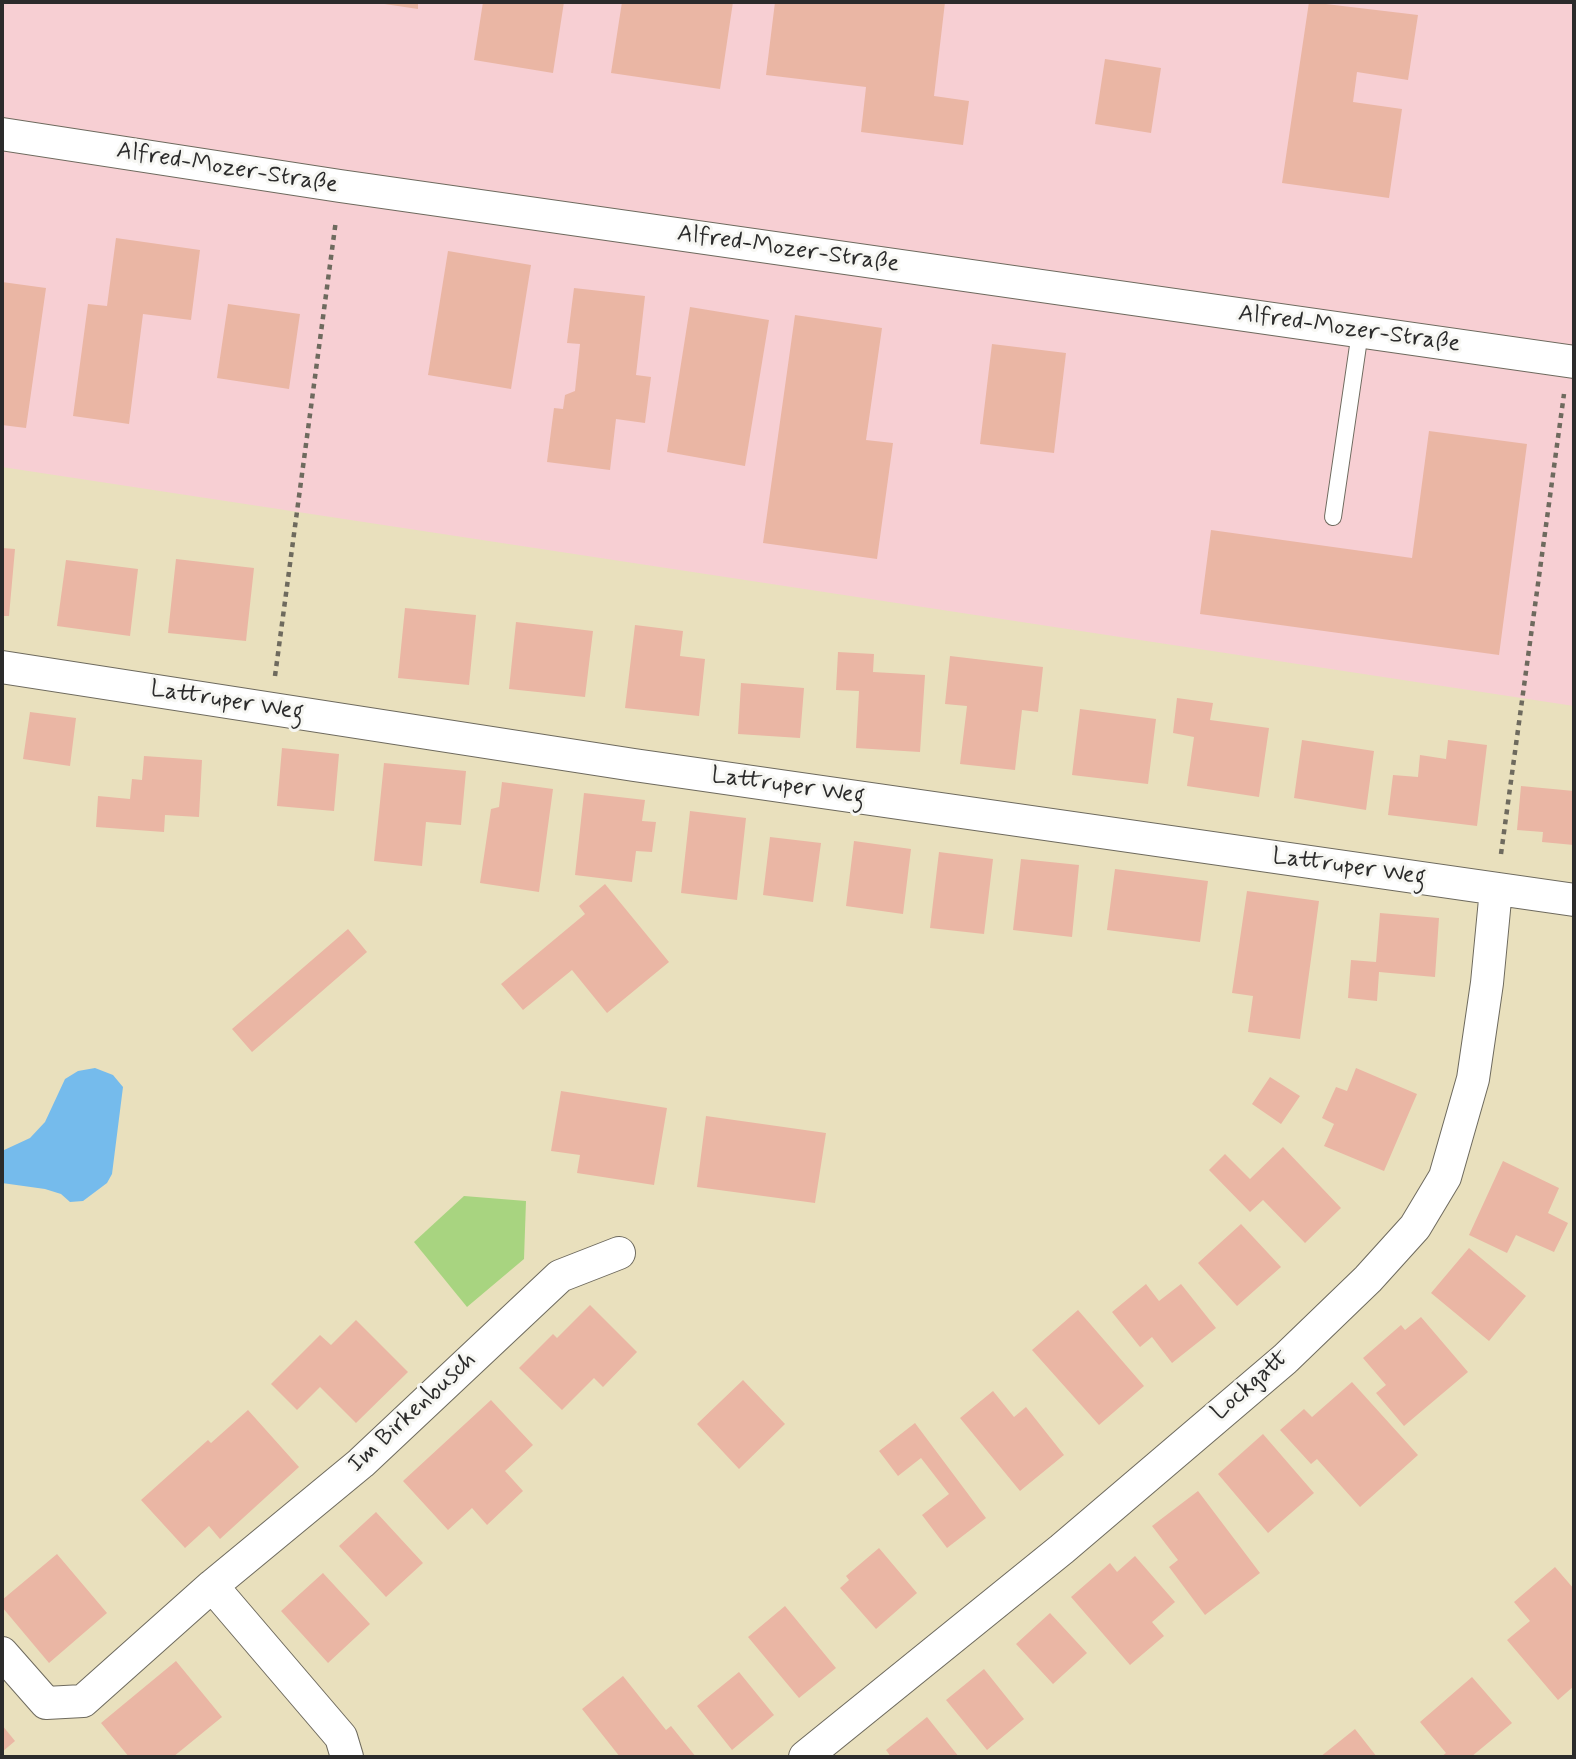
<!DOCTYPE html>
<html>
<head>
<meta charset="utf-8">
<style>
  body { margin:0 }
  #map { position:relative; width:1576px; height:1759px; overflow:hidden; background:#e9e0bd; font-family:Mynerve,sans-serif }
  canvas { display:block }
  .frame { position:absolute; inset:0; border:4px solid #2b2b2b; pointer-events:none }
</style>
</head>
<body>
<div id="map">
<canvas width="1576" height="1759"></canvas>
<div class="frame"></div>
</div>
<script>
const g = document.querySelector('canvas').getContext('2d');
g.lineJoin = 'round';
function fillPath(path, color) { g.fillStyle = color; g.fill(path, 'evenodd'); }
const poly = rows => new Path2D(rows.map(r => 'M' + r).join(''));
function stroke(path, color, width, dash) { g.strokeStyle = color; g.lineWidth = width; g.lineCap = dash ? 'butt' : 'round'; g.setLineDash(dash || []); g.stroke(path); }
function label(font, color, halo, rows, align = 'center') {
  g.font = font + ' Mynerve,sans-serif'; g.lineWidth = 6; g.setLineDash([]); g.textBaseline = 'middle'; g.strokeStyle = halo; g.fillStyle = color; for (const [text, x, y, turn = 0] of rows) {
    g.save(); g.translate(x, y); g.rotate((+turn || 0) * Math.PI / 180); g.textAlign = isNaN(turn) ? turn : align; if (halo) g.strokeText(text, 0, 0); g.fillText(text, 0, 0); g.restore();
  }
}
const built = poly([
  [2,2,1574,2,1574,706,2,467]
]);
const green = poly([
  [464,1196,526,1201,524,1259,467,1307,414,1242]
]);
const water = poly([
  [95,1068,113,1075,123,1087,112,1174,107,1183,83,1201,70,1202,61,1194,45,1189,2,1183,2,1151,30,1138,45,1122,65,1079,78,1071]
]);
const building = poly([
  [371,2,418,2,418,9],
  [483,2,564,2,553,73,474,60],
  [622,2,733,2,720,89,611,73],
  [775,2,945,2,934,96,969,101,963,145,861,132,866,87,766,75],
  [1309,2,1418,15,1408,80,1357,72,1353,102,1402,109,1389,198,1282,183],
  [1105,59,1161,68,1151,133,1095,124],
  [116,238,200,250,191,320,143,314,129,424,73,416,88,304,107,306],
  [448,251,531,265,511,389,428,375],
  [2,282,46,288,26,428,2,425],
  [574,288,645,296,636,375,651,377,645,423,616,419,610,470,547,462,554,408,563,409,565,395,575,391,580,344,567,343],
  [228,304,300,314,289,389,217,378],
  [690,307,769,320,745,466,667,452],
  [795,315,882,328,866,440,893,443,877,559,763,543],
  [992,344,1066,353,1054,453,980,444],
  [1429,431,1527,444,1499,655,1200,614,1211,530,1412,558],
  [2,548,15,549,9,616,2,616],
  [176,559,254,568,246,641,168,633],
  [66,560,138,569,130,636,57,626],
  [405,608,476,615,469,685,398,678],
  [516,622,593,631,585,697,509,689],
  [635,625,683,631,680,656,705,659,699,716,625,708],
  [838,652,874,654,873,672,925,675,920,752,856,748,859,691,836,690],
  [950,656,1043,667,1038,712,1022,710,1015,770,960,764,967,706,945,704],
  [741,683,804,688,800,738,738,734],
  [1177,698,1213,703,1210,720,1269,728,1259,797,1187,786,1194,737,1173,733],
  [1080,709,1156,719,1148,784,1072,775],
  [30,712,76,718,70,766,23,759],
  [1302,740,1374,751,1366,810,1294,798],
  [1448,740,1487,745,1477,826,1388,815,1393,775,1418,777,1420,755,1446,759],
  [282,748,339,754,334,811,277,806],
  [144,756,202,760,199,817,165,815,164,832,96,827,98,796,130,799,132,779,142,780],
  [384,763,466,771,461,825,426,822,422,866,374,861],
  [502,782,553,789,539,892,480,883,491,809,499,807],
  [1521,786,1574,791,1574,845,1542,842,1543,832,1517,830],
  [584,793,645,800,642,821,656,822,652,852,636,851,632,882,575,875],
  [690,811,746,818,737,900,681,893],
  [770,837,821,843,813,902,763,895],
  [854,841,911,849,903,914,846,906],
  [939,852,993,859,984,934,930,928],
  [1021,859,1079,865,1072,937,1013,930],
  [1115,869,1208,881,1200,942,1107,930],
  [605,884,669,962,607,1013,572,970,523,1010,501,984,585,914,579,906],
  [1247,891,1319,901,1300,1039,1248,1032,1253,996,1232,993],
  [1380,913,1439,918,1435,977,1379,972,1377,1001,1348,998,1351,960,1376,962],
  [348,929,367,952,252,1052,232,1029],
  [1356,1068,1417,1094,1384,1171,1324,1146,1334,1124,1322,1118,1336,1087,1347,1091],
  [1270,1077,1300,1096,1281,1124,1252,1104],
  [561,1091,667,1108,654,1185,577,1173,580,1155,551,1151],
  [706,1116,826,1133,815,1203,697,1187],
  [1283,1147,1341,1208,1305,1243,1263,1200,1250,1212,1209,1170,1225,1154,1250,1179],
  [1503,1161,1559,1188,1548,1213,1568,1223,1554,1252,1516,1235,1507,1253,1469,1235],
  [1241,1224,1281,1267,1237,1306,1198,1263],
  [1469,1248,1526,1296,1489,1341,1431,1293],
  [1146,1284,1159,1301,1181,1284,1216,1328,1172,1363,1152,1337,1140,1347,1112,1312],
  [590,1305,637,1352,603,1387,594,1378,562,1410,519,1368,553,1334,557,1338],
  [1078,1310,1144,1386,1099,1425,1032,1350],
  [1421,1317,1468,1372,1404,1426,1376,1393,1386,1385,1363,1358,1401,1325,1405,1330],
  [356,1320,408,1372,356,1423,320,1387,297,1410,271,1384,320,1335,331,1345],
  [743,1380,785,1424,739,1469,697,1424],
  [1352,1382,1418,1455,1360,1507,1317,1459,1311,1464,1280,1430,1304,1409,1312,1417],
  [993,1391,1014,1417,1026,1407,1064,1455,1020,1491,960,1418],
  [491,1400,533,1445,505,1471,523,1491,487,1525,472,1508,448,1530,403,1481],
  [248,1410,299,1467,220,1539,209,1526,185,1548,141,1500,208,1440,211,1443],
  [915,1423,986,1518,947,1548,922,1515,949,1494,921,1458,898,1476,879,1451],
  [1263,1434,1314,1493,1268,1533,1218,1474],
  [1198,1491,1260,1573,1205,1615,1169,1567,1178,1560,1152,1526],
  [376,1512,423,1563,386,1597,339,1546],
  [879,1548,917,1593,876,1629,840,1588,849,1580,846,1576],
  [57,1554,107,1613,49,1663,2,1607,2,1600],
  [1135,1556,1175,1602,1152,1622,1164,1636,1130,1665,1071,1597,1110,1563,1117,1572],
  [1555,1567,1574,1589,1574,1686,1558,1700,1507,1640,1530,1621,1514,1602],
  [323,1573,370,1624,328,1663,281,1611],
  [785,1606,836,1668,799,1698,748,1637],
  [1050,1613,1087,1653,1053,1684,1016,1644],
  [176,1661,222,1717,173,1757,129,1757,101,1723],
  [984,1669,1024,1719,987,1750,946,1700],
  [739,1672,774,1715,732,1750,697,1706],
  [623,1676,666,1730,671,1726,696,1757,620,1757,582,1709],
  [1472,1677,1512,1723,1471,1757,1441,1757,1446,1753,1420,1722],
  [927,1717,959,1757,891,1757,886,1750],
  [2,1725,15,1741,2,1752],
  [1355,1729,1377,1757,1320,1757]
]);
const path = poly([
  [275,676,336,220],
  [1501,854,1564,394]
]);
const service = poly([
  [1333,517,1360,332]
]);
const minor = poly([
  [2,134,340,186,1574,362],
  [2,667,634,765,1574,900],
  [212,1586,341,1737,347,1757],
  [2,1653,46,1703,83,1701,212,1586,361,1463,560,1276,619,1253],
  [805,1757,1062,1549,1285,1359,1368,1279,1415,1227,1445,1177,1473,1079,1487,983,1496,889]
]);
const streetNames = [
  ["Alfred-Mozer-Straße",227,169,9],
  ["Alfred-Mozer-Straße",788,250,8],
  ["Alfred-Mozer-Straße",1349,330,8],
  ["Lattruper Weg",227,702,9],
  ["Lattruper Weg",788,787,8],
  ["Lattruper Weg",1349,868,8],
  ["Lockgatt",1251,1386,-41],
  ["Im Birkenbusch",413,1413,-43]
];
fillPath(built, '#f7cfd3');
fillPath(green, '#a8d480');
fillPath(water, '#75bbec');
fillPath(building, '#eab6a4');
stroke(service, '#6e6a5e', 18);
stroke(minor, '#6e6a5e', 34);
stroke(path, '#6e6a5e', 4.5, [5, 5]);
stroke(service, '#fff', 16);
stroke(minor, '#fff', 32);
label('24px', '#2b2b2b', '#f6f6f2', streetNames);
</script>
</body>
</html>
